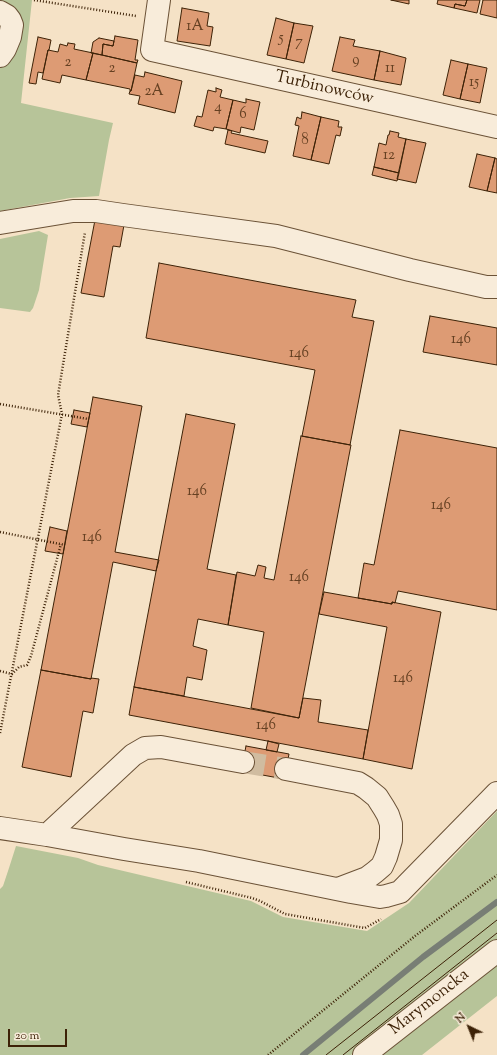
<!DOCTYPE html>
<html>
<head>
<meta charset="utf-8">
<style>
  body { margin:0 }
  #map { position:relative; width:497px; height:1055px; overflow:hidden; background:#f5e2c6; font-family:"Sorts Mill Goudy",serif }
  canvas { display:block }
  .north { position:absolute; left:449px; top:1007px; width:40px; height:40px; -webkit-text-stroke:3px #f8ecda; paint-order:stroke; rotate:317deg; font-size:11px; font-weight:700; line-height:16px; text-align:center; color:#3d2207 }
  .north::after { content:''; display:block; margin:auto; width:14px; height:18px; background:#3d2207; clip-path:polygon(50% 0,100% 100%,50% 72%,0 100%) }
  .scale { position:absolute; left:8px; top:1029px; width:59px; height:18px; box-sizing:border-box; border:2px solid #3d2207; border-top:0; padding-left:5px; font-size:12px; line-height:14px; white-space:nowrap; color:#3d2207; -webkit-text-stroke:3px #f8ecda; paint-order:stroke }
</style>
</head>
<body>
<div id="map">
<canvas width="497" height="1055"></canvas>
<div class="north">N</div>
<div class="scale">20 m</div>
</div>
<script>
const g = document.querySelector('canvas').getContext('2d');
g.lineJoin = 'round';
function fillPath(path, color) { g.fillStyle = color; g.fill(path, 'evenodd'); }
const poly = rows => new Path2D(rows.map(r => 'M' + r).join(''));
function stroke(path, color, width, dash) { g.strokeStyle = color; g.lineWidth = width; g.lineCap = dash ? 'butt' : 'round'; g.setLineDash(dash || []); g.stroke(path); }
function label(font, color, halo, rows, align = 'center') {
  g.font = font + ' "Sorts Mill Goudy",serif'; g.lineWidth = 3; g.setLineDash([]); g.textBaseline = 'middle'; g.strokeStyle = halo; g.fillStyle = color; for (const [text, x, y, turn = 0] of rows) {
    g.save(); g.translate(x, y); g.rotate((+turn || 0) * Math.PI / 180); g.textAlign = isNaN(turn) ? turn : align; if (halo) g.strokeText(text, 0, 0); g.fillText(text, 0, 0); g.restore();
  }
}
const green = poly([
  [0,0,32,0,21,103,113,123,109,140,99,196,70,198,0,211],
  [39,231,48,235,39,290,33,308,30,312,0,308,0,239],
  [497,811,497,941,351,1055,0,1055,0,889,3,886,9,868,16,846,78,858,98,865,251,901,283,917,367,931,409,903],
  [497,963,497,996,422,1055,383,1055]
]);
const stream = poly([
  [303,1055,423,957,497,902]
]);
const building = poly([
  [391,0,409,0,409,4,391,0],
  [438,0,467,0,465,6,455,4,454,8,437,4,438,0],
  [467,0,480,0,477,13,454,8,455,4,465,6,467,0],
  [483,0,497,0,497,18,480,14,483,0],
  [182,8,209,13,207,26,213,27,210,46,177,41,182,8],
  [276,18,294,23,286,59,267,55,276,18],
  [294,23,313,26,304,63,286,59,294,23],
  [115,36,138,40,135,60,138,60,137,63,102,55,103,44,113,46,115,36],
  [38,37,51,40,49,50,48,50,43,73,38,72,36,84,29,83,38,37],
  [340,37,355,40,353,46,380,51,374,80,332,71,340,37],
  [99,38,114,41,113,46,103,44,102,55,91,53,93,42,99,38],
  [68,43,75,44,74,49,93,53,86,80,62,75,60,83,42,79,48,50,58,52,60,44,67,46,68,43],
  [380,51,406,58,401,85,374,80,380,51],
  [93,53,137,63,131,91,130,91,130,89,86,80,93,53],
  [451,60,468,64,460,99,443,95,451,60],
  [468,64,487,68,480,103,460,99,468,64],
  [145,72,182,81,175,113,138,104,140,96,129,94,130,91,131,91,135,75,144,77,145,72],
  [216,88,222,90,220,97,233,100,226,129,214,127,213,131,194,126,197,116,202,117,208,90,216,92,216,88],
  [246,99,260,102,254,130,241,127,240,133,226,129,233,100,246,103,246,99],
  [302,112,321,117,311,160,293,156,299,126,295,125,297,117,301,119,302,112],
  [321,117,339,121,338,127,342,127,340,136,336,135,329,164,311,160,321,117],
  [228,130,232,131,231,133,268,141,265,153,225,144,228,130],
  [390,131,399,133,398,137,406,139,399,173,374,167,379,143,386,145,388,135,389,135,390,131],
  [406,139,426,143,416,183,397,179,406,139],
  [477,154,495,158,487,191,469,187,477,154],
  [495,158,497,159,497,193,487,191,495,158],
  [374,167,399,173,397,181,372,175,374,167],
  [95,220,124,225,120,247,113,246,104,297,81,293,95,220],
  [159,263,356,300,352,317,374,321,350,445,302,436,315,370,146,338,159,263],
  [430,316,497,328,497,365,423,352,430,316],
  [93,397,142,406,115,552,159,560,156,571,113,562,91,679,41,670,93,397],
  [74,410,90,413,87,427,71,424,74,410],
  [186,414,235,424,207,569,236,575,228,625,198,619,193,646,207,650,202,680,187,677,184,696,134,687,186,414],
  [400,430,497,448,497,610,398,591,395,603,392,602,392,604,358,598,364,563,374,565,400,430],
  [301,436,351,445,299,718,251,708,264,632,228,625,237,572,255,576,258,565,266,567,264,578,274,580,301,436],
  [50,527,67,531,63,554,45,551,50,527],
  [324,592,392,604,392,602,441,612,412,769,363,759,387,627,319,614,324,592],
  [41,670,91,679,91,678,99,679,93,713,83,711,71,777,22,767,41,670],
  [134,687,299,718,303,698,321,700,318,722,368,730,363,759,129,715,134,687],
  [268,741,279,744,277,752,266,750,268,741],
  [246,746,289,754,284,779,241,771,246,746]
]);
const minorTunnel = poly([
  [243,762,286,769]
]);
const path = poly([
  [34,0,136,16],
  [0,404,88,419],
  [0,532,65,545],
  [0,671,12,674,19,667,27,665,31,656,61,544],
  [0,733,62,414,58,395,85,232],
  [186,882,252,898,260,901,285,914,365,928,381,919],
  [268,1055,415,936,497,875]
]);
const minor = poly([
  [159,0,152,50,497,127],
  [0,12,7,16,10,20,12,25,10,37,5,49,0,56],
  [0,223,73,211,96,211,123,215,276,236,410,270,486,287,497,287],
  [286,769,358,783,366,788,377,797,384,808,388,815,391,824,391,840,386,857,382,866,375,872,367,878,338,889],
  [0,828,47,835,133,755,145,748,161,747,243,762],
  [47,835,124,849,199,861,351,892,380,897,386,896,400,892,497,793],
  [364,1055,497,951]
]);
const tram = poly([
  [326,1055,497,920],
  [343,1055,497,933]
]);
const numberNames = [
  ["1A",195,27],
  ["5",281,39],
  ["7",299,43],
  ["9",356,61],
  ["2",68,63],
  ["2",112,69],
  ["11",390,69],
  ["15",474,83],
  ["2A",154,92],
  ["4",218,108],
  ["6",243,115],
  ["8",305,141],
  ["12",389,156],
  ["146",461,340],
  ["146",299,354],
  ["146",197,492],
  ["146",441,506],
  ["146",92,538],
  ["146",299,578],
  ["146",403,679],
  ["146",266,726]
];
const streetNames = [
  ["Turbinowców",324,89,13],
  ["Marymoncka",430,1003,-38]
];
fillPath(green, '#b7c499');
stroke(stream, '#787e75', 6);
fillPath(building, '#dd9b74');
stroke(building, '#3d2207', 1);
stroke(minorTunnel, '#d0bca0', 22, [22, 11]);
stroke(minor, '#6b5237', 24);
stroke(path, '#3d2207', 2.5, [1, 2]);
stroke(minor, '#f8ecda', 22);
stroke(tram, '#3d2207', 1);
label('15px', '#654022', null, numberNames);
label('17px', '#3d2207', '#f8ecda', streetNames);
</script>
</body>
</html>
